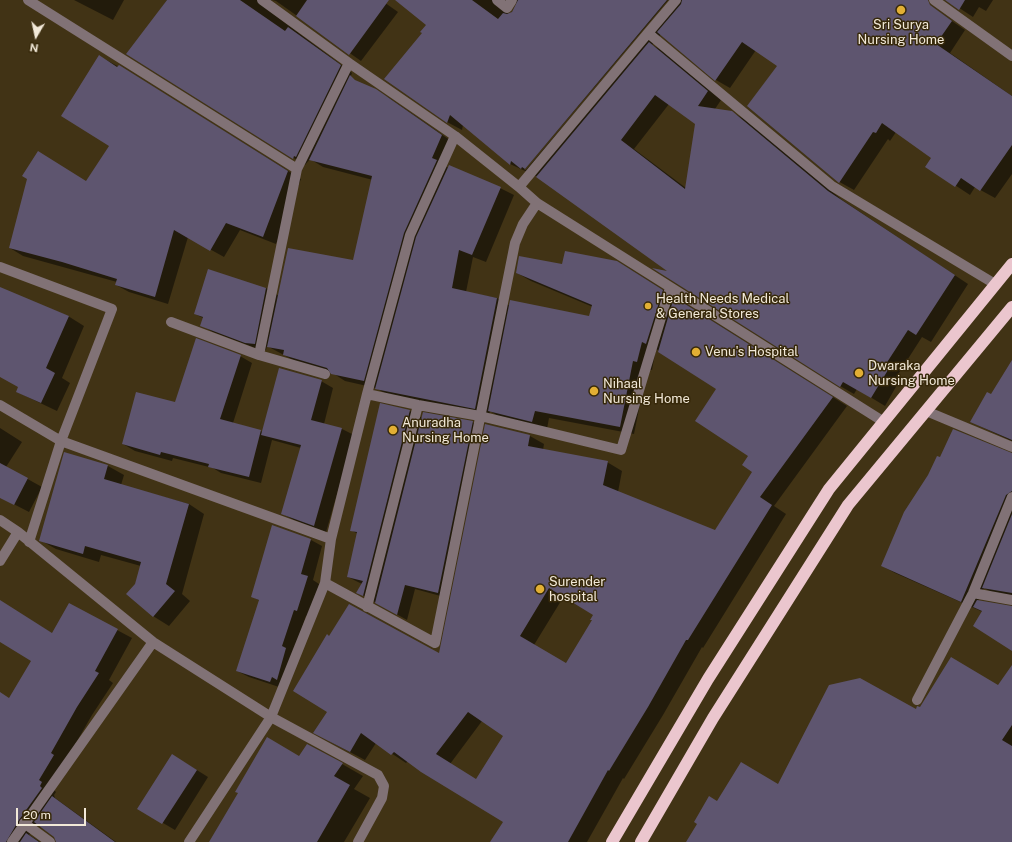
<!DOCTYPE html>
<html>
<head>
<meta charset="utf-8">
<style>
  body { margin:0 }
  #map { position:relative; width:1012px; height:842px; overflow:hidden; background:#413315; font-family:"Public Sans",sans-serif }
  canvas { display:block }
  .north { position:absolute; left:16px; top:16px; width:40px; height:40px; -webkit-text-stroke:3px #37290a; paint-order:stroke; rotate:189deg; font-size:11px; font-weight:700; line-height:16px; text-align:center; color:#f2e9d8 }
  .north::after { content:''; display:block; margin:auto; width:14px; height:18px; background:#f2e9d8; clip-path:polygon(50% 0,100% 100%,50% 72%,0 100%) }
  .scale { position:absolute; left:16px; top:808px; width:70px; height:18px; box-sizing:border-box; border:2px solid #f2e9d8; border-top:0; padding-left:5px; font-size:12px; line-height:14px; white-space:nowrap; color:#f2e9d8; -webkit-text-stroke:3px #37290a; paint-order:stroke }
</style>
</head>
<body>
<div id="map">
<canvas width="1012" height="842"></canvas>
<div class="north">N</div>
<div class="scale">20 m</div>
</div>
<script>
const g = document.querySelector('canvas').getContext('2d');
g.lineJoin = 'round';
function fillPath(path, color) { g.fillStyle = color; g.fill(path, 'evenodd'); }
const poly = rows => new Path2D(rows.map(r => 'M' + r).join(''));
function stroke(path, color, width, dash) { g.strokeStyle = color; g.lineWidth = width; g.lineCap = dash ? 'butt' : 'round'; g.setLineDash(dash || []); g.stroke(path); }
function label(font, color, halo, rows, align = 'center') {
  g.font = font + ' "Public Sans",sans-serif'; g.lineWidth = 3; g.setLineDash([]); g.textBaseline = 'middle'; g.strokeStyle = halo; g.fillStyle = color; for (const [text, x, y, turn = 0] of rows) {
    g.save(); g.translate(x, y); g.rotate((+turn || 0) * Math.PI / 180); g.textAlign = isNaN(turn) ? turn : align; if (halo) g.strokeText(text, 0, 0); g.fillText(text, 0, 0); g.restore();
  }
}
const shadow = poly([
  [74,0,124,0,113,20],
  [167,0,381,0,398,12,361,61,276,1,272,0,268,3,268,10,352,73,350,78,389,98,454,143,444,166,500,188,514,195,486,262,473,257,466,292,497,298,510,306,590,317,593,307,531,281,517,273,563,265,631,270,847,406,774,506,786,514,703,648,702,647,663,715,624,779,623,778,587,842,491,842,504,821,408,761,406,763,376,743,365,760,329,741,328,711,329,637,439,654,530,436,544,444,543,450,607,462,622,471,618,492,715,531,753,472,750,455,717,389,656,349,652,370,647,369,634,434,549,418,547,429,503,419,490,411,489,416,390,396,376,388,345,381,331,372,297,362,267,346,266,350,258,349,213,332,201,325,203,318,195,314,266,288,279,296,354,261,373,180,323,167,310,159,305,165,128,54],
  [564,596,594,615,593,620,567,665,534,645],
  [482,721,504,736,476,780,450,764],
  [396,0,668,0,524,170,526,170,670,0,912,0,933,8,965,30,950,53,1012,96,1012,174,995,198,975,187,970,195,926,166,933,157,896,132,890,141,888,139,854,190,836,180,778,66,756,50,730,88,716,80,661,34,652,45,663,51,721,100,715,109,731,112,746,120,842,200,968,284,931,342,922,337,897,376,901,378,885,406,857,389,854,394,840,386,671,273,536,176,510,164,463,125,462,130,447,122,423,33,428,25],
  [513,1,518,4,510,15,505,11],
  [669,104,696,124,686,188,634,149],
  [947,0,993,0,986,11,979,7,973,17],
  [99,56,132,74,301,179,276,244,240,230,224,257,188,237,168,304,129,292,116,285,117,282,23,256,10,248,86,182,110,145],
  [0,288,68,316,84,326,62,378,70,383,57,411,17,392,20,387,0,376],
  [240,356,252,363,233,423,263,432,321,381,333,388,324,424,342,429,354,435,326,532,294,520,283,514,301,448,272,440,261,483,221,473,213,468,173,458,172,461,135,451,123,444],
  [1012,363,1012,441,971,422,992,395],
  [410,411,422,418,472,422,482,428,448,598,415,589,407,620,357,592,362,584,348,577,358,534,351,530],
  [0,428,22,442,6,467,42,487,29,512,0,497],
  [65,453,108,466,124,475,121,485,189,504,204,514,182,594,190,601,169,626,153,616,136,585,141,566,101,555,99,562,56,549,40,540],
  [1012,454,1012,598,997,595,984,588,978,601,1012,607,1012,650,983,612,895,573,882,566],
  [311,540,322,546,313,580,319,584,309,617,306,616,282,688,249,677,237,671,260,601,253,597],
  [0,601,53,634,117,630,132,638,109,680,113,683,92,715,65,762,53,789,56,792,54,795,55,798,116,842,57,842,55,836,37,823,29,835,40,842,0,842,0,693,9,699,32,661,0,641],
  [1012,666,1012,842,687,842,718,802,778,785,916,710,998,686],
  [299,757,342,764,363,776,354,789,370,798,344,842,210,842],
  [184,762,208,777,175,830,139,809]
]);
const building = poly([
  [167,0,240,0,285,31,288,27,341,65,296,157,294,156,293,159,126,54],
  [307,0,389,0,349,55,296,16],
  [395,0,472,0,498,19,503,13,507,14,512,12,518,0,667,0,525,169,522,167,521,169,511,161,510,165,450,115,447,123,384,79,422,33,420,32,426,25],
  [682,0,928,0,930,5,952,21,936,44,1012,96,1012,145,980,191,961,178,955,187,925,167,931,158,882,123,876,133,873,132,839,183,747,106,777,66,742,42,715,81,657,32,681,4],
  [945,0,965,0,959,10],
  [649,42,708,91,698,106,732,111,828,191,955,275,916,335,908,330,884,367,888,370,871,398,843,382,840,387,652,268,667,271,536,177],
  [655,95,695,124,685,189,621,140],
  [99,55,117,67,119,65,288,171,263,237,226,223,210,251,174,230,155,297,115,285,117,279,62,262,9,248,27,179,22,176,38,151,86,181,109,146,61,116],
  [350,75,355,80,376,89,442,135,432,158,437,160,404,233,364,381,331,374,327,368,283,355,284,350,267,347,288,248,353,260,372,176,309,160],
  [449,165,501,187,472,255,459,250,452,288,497,298,475,409,375,389,416,237],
  [565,251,617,261,663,290,646,344,642,342,637,362,633,361,620,427,535,411,532,422,488,411,510,300,589,316,592,305,516,273,519,256,562,264],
  [208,269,266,288,255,344,245,343,200,326,203,317,194,314],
  [0,287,69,316,46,368,55,373,41,403,16,392,18,387,0,377],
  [674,297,833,397,760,497,772,505,688,640,686,640,648,707,609,771,608,770,568,842,490,842,503,822,421,772,394,752,391,755,361,733,350,752,313,733,327,712,293,691,327,634,329,636,349,604,439,653,485,424,530,435,528,446,608,461,603,485,715,530,752,472,742,465,748,456,695,421,716,389,658,352],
  [549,588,593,615,590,620,592,620,566,663,520,636],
  [468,712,503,736,476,779,436,754],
  [196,338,241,355,220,419,261,430,249,477,208,467,209,464,161,452,160,455,122,444,136,392,175,402],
  [1012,360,1012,440,970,422,987,392,991,394],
  [279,368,322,380,311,420,342,428,314,526,281,514,301,445,261,435],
  [380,403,410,410,363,596,356,593,363,581,347,577,357,532,350,531],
  [423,412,473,421,438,593,405,585,397,615,375,603],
  [953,429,1012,453,1012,491,1006,495,961,602,881,566,904,512,928,475,937,456,940,457],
  [64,452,108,465,104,479,189,504,166,584,175,591,153,617,126,594,135,584,141,562,85,546,83,554,39,541],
  [0,463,28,478,14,505,0,498],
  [1012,514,1012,593,982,588],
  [272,525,311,539,301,574,308,576,297,611,294,610,282,646,286,648,277,680,272,677,270,682,236,671,259,600,251,597],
  [0,600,52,633,69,603,118,629,95,671,99,673,77,707,51,753,54,755,39,780,42,782,40,786,42,788,19,820,6,842,0,842,0,692,9,698,31,661,0,642],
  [977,600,1012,606,1012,651,973,626,982,611,973,607],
  [951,657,998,685,1012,665,1012,725,1002,740,1012,746,1012,842,686,842,697,824,694,822,709,796,717,801,741,762,778,784,829,685,860,678,916,709,917,706,920,707],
  [267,737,299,756,307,744,343,763,334,776,350,785,317,842,209,842,238,793,235,792],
  [172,754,197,770,162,824,137,809],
  [52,796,115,842,56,842,54,837,34,822],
  [26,833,39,842,20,842]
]);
const minor = poly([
  [28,0,297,169,349,63,455,136,519,187,648,33,832,186,995,284],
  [262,0,349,63],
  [497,0,507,8,512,0],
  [934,0,1012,56],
  [648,33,676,0],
  [297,169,259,355,325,374],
  [537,203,884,422],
  [0,267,112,309,61,441,0,405],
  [171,322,259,355],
  [367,394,418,405,480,416,621,450,670,288],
  [926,411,1012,447],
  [0,520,18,532,153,642,271,717,378,775,384,786,382,798,358,842],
  [29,542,61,441,331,539],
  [0,561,18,532],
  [325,583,435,643,515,243,523,224,537,203,519,187],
  [973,593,1012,600],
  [367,607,418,405],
  [917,700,973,593,1012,497],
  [24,823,50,842],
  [12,842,153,642],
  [189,842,271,717,325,583,331,539,367,394,410,235,455,136]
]);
const highway = poly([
  [612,842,708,679,829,489,1012,264],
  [641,842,713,718,848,505,1012,307]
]);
const markers = [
  [901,10,5,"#e2af34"],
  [648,306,4,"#e2af34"],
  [696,352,5,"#e2af34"],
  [859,373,5,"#e2af34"],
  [594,391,5,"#e2af34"],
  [393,430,5,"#e2af34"],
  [540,589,5,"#e2af34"]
];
const poiNames = [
  ["Sri Surya",901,25,"center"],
  ["Nursing Home",901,40,"center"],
  ["Health Needs Medical",656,299],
  ["& General Stores",656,314],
  ["Venu's Hospital",705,352],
  ["Dwaraka",868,366],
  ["Nursing Home",868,381],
  ["Nihaal",603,384],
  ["Nursing Home",603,399],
  ["Anuradha",402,423],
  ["Nursing Home",402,438],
  ["Surender",549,582],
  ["hospital",549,597]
];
fillPath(shadow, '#0007');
fillPath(building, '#5e556f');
stroke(minor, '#817276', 10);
stroke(highway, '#ebc6ce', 12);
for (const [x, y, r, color] of markers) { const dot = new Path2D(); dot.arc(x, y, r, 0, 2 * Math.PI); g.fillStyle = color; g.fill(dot); stroke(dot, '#37290a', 1.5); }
label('13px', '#f2e9d8', '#37290a', poiNames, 'left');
</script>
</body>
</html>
